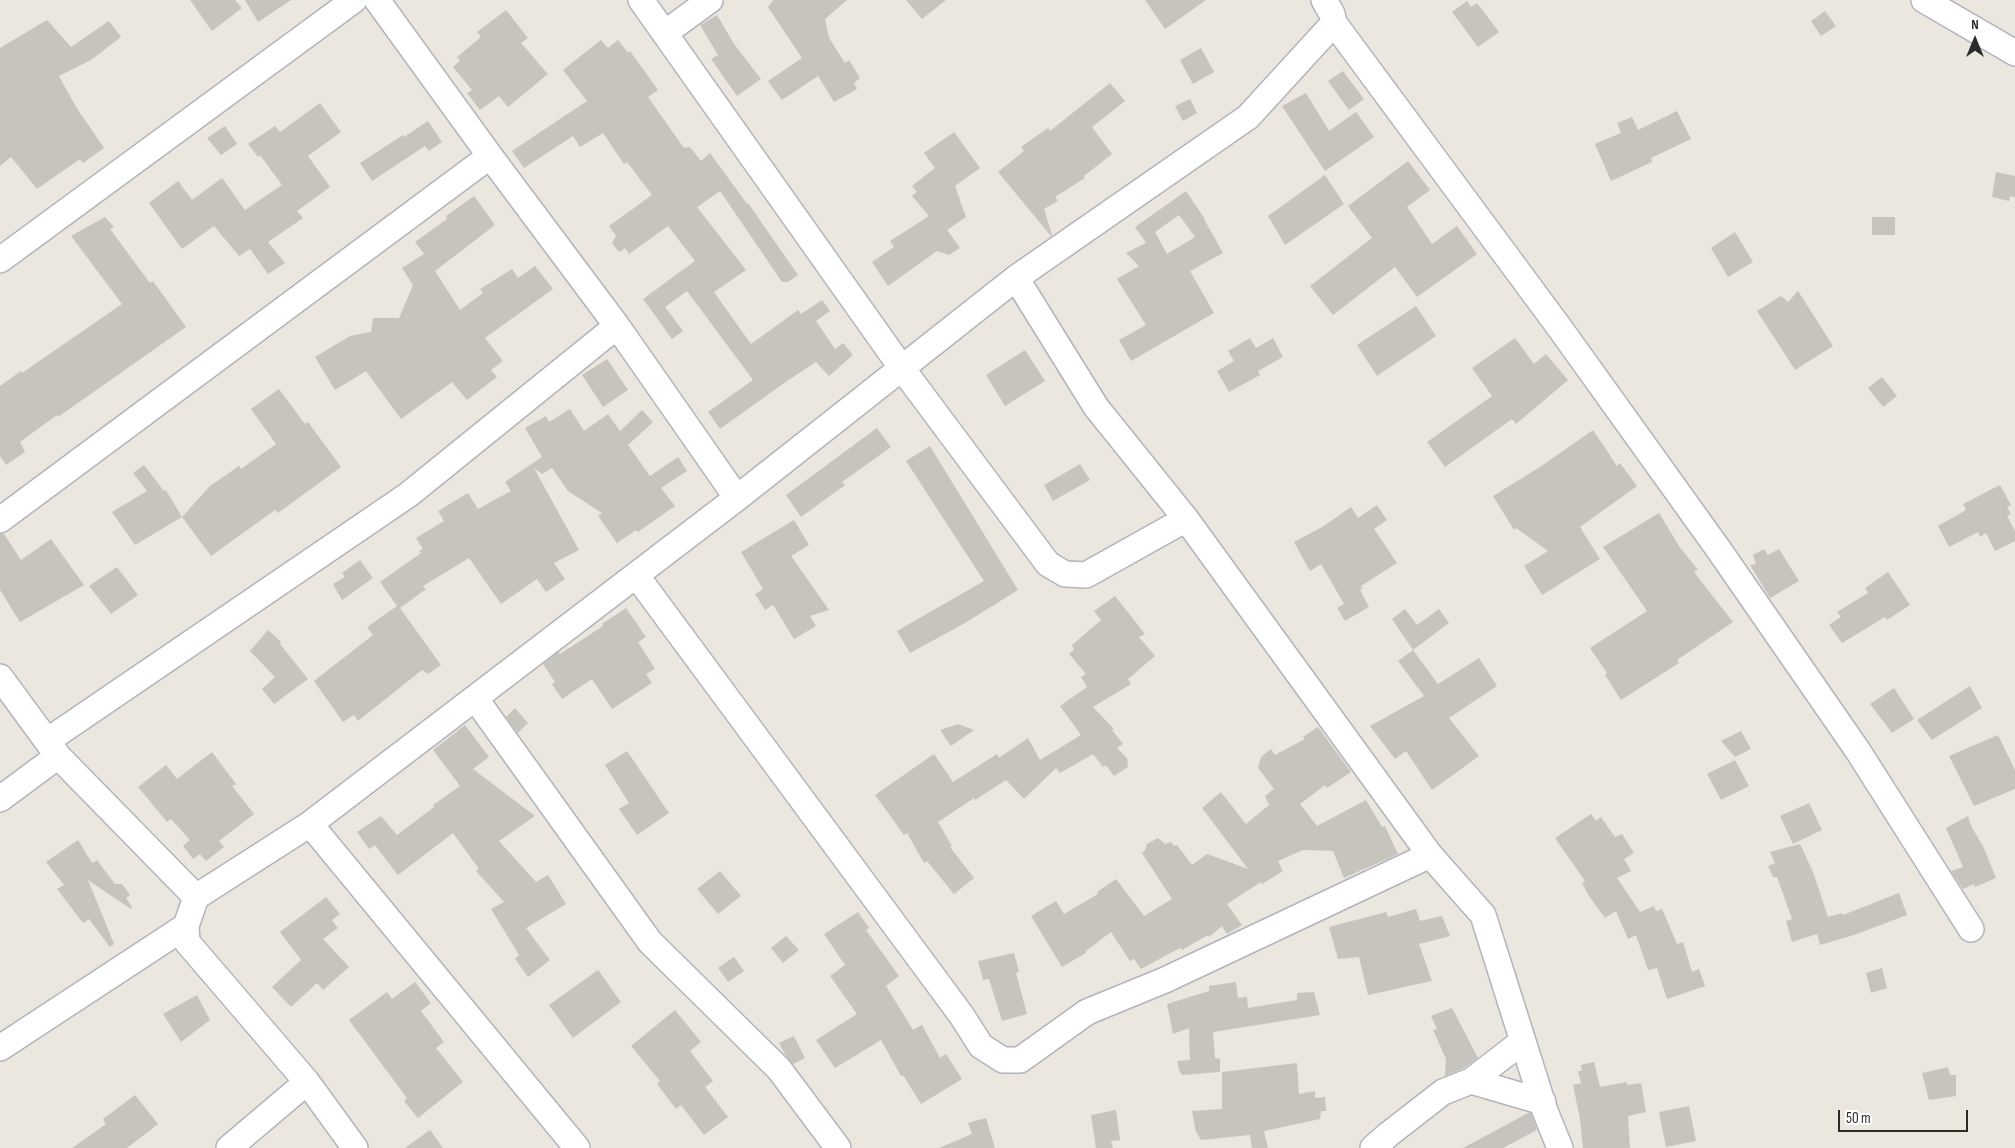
<!DOCTYPE html>
<html>
<head>
<meta charset="utf-8">
<style>
  body { margin:0 }
  #map { position:relative; width:2015px; height:1148px; overflow:hidden; background:#ebe6de; font-family:"Sofia Sans Condensed",sans-serif }
  canvas { display:block }
  .north { position:absolute; left:1950px; top:15px; width:50px; height:50px; -webkit-text-stroke:4px #fff; paint-order:stroke; rotate:0deg; font-size:14px; font-weight:700; line-height:20px; text-align:center; color:#2b2b2b }
  .north::after { content:''; display:block; margin:auto; width:18px; height:22px; background:#2b2b2b; clip-path:polygon(50% 0,100% 100%,50% 72%,0 100%) }
  .scale { position:absolute; left:1838px; top:1110px; width:130px; height:22px; box-sizing:border-box; border:2px solid #2b2b2b; border-top:0; padding-left:6px; font-size:15px; line-height:18px; white-space:nowrap; color:#2b2b2b; -webkit-text-stroke:4px #fff; paint-order:stroke }
</style>
</head>
<body>
<div id="map">
<canvas width="2015" height="1148"></canvas>
<div class="north">N</div>
<div class="scale">50 m</div>
</div>
<script>
const g = document.querySelector('canvas').getContext('2d');
g.lineJoin = 'round';
function fillPath(path, color) { g.fillStyle = color; g.fill(path, 'evenodd'); }
const poly = rows => new Path2D(rows.map(r => 'M' + r).join(''));
function stroke(path, color, width, dash) { g.strokeStyle = color; g.lineWidth = width; g.lineCap = dash ? 'butt' : 'round'; g.setLineDash(dash || []); g.stroke(path); }
const building = poly([
  [190,0,235,0,242,8,212,31],
  [245,0,291,0,258,22],
  [773,0,847,0,825,19,829,38,845,63,849,60,860,78,854,83,857,89,834,102,818,76,782,100,768,81,802,58,768,7],
  [906,0,946,0,922,19],
  [1145,0,1206,0,1165,29],
  [1467,1,1471,7,1477,3,1499,32,1478,47,1452,12],
  [506,10,528,38,521,43,548,74,508,107,499,96,480,110,467,93,472,90,453,67,460,61,457,57,481,37,477,32],
  [1825,11,1836,26,1821,36,1811,21],
  [717,15,734,44,761,79,737,96,711,59,718,55,700,25],
  [47,20,71,47,109,21,121,37,91,60,59,76,76,107,104,148,83,163,80,159,37,189,11,157,0,166,0,48],
  [601,40,608,48,618,40,628,53,630,51,658,90,648,97,684,148,690,147,701,161,710,153,747,204,748,203,798,275,788,282,782,282,720,191,697,207,746,270,714,292,751,344,798,310,801,314,822,300,830,311,816,321,835,349,843,343,853,355,829,376,816,362,787,381,720,429,708,412,753,380,687,291,665,307,683,331,672,339,643,299,695,261,668,226,629,254,625,248,619,252,612,243,616,236,609,226,652,195,627,162,624,164,603,133,580,147,573,136,524,168,512,151,587,101,563,70],
  [1201,48,1214,72,1193,84,1180,60],
  [1343,71,1364,99,1349,110,1328,81],
  [1110,83,1125,101,1092,127,1112,154,1084,176,1085,178,1055,197,1058,201,1044,209,1052,235,1051,236,998,172,1024,151,1021,147,1048,128,1050,131],
  [1306,93,1329,131,1356,112,1374,137,1325,171,1282,106],
  [1190,99,1197,113,1183,121,1175,106],
  [320,103,341,132,308,156,330,187,297,211,303,218,268,242,285,263,268,274,250,249,239,256,214,226,182,249,149,203,178,181,192,200,222,178,245,210,282,185,260,155,258,157,248,144,275,126,280,132],
  [1677,111,1691,139,1651,158,1652,162,1611,181,1595,144,1621,133,1617,123,1632,117,1638,130],
  [428,121,442,142,429,151,425,146,372,181,360,163,403,135,404,137],
  [225,126,237,144,221,155,207,138],
  [954,132,980,168,955,186,966,217,947,230,960,248,949,255,937,251,888,286,872,262,894,247,890,241,929,216,912,196,917,192,912,186,935,168,924,153],
  [1408,161,1430,190,1407,207,1432,244,1457,226,1477,254,1417,297,1395,267,1333,315,1310,286,1372,238,1348,206],
  [1996,172,2015,176,2015,197,2010,196,2009,201,1992,197],
  [1325,175,1344,204,1285,245,1268,216],
  [1186,191,1205,219,1204,219,1223,253,1190,271,1214,313,1131,361,1119,340,1146,325,1117,279,1139,266,1126,253,1146,243,1135,227],
  [1179,215,1195,237,1167,254,1155,232],
  [474,196,495,225,435,271,460,310,483,293,480,289,512,269,518,278,535,266,553,289,485,338,503,361,491,370,497,377,467,400,452,382,401,419,366,371,335,390,315,357,350,336,371,332,373,318,399,318,413,285,402,268,424,254,415,242,447,219,446,216],
  [105,217,114,227,110,229,150,283,153,281,186,327,58,417,57,415,20,442,25,452,6,465,0,456,0,386,21,371,22,373,122,304,71,236],
  [1872,217,1895,217,1895,235,1872,235],
  [1735,232,1753,262,1728,277,1711,248],
  [1798,291,1833,346,1795,370,1757,311,1781,296,1788,302],
  [1416,306,1436,336,1377,376,1357,345],
  [1250,338,1256,348,1273,338,1283,357,1258,371,1260,375,1229,392,1217,371,1234,361,1228,351],
  [1515,338,1534,364,1546,354,1568,380,1516,424,1512,419,1445,467,1427,442,1492,396,1472,368],
  [1025,350,1045,381,1005,406,986,375],
  [607,359,628,390,603,407,582,375],
  [1882,377,1897,396,1883,407,1868,388],
  [279,389,305,424,308,422,341,467,278,513,275,510,211,556,182,517,210,486,239,466,241,469,276,444,251,409],
  [570,409,584,431,608,414,620,431,642,410,653,422,628,445,650,476,678,457,687,471,661,488,675,506,638,532,636,530,617,543,598,516,602,513,568,491,552,468,542,474,534,468,579,550,554,563,565,579,546,592,537,579,501,604,469,558,423,586,426,589,400,608,441,665,428,674,422,670,358,721,354,715,343,722,314,681,373,635,367,627,397,606,380,582,421,553,419,551,423,549,416,538,444,521,438,511,468,493,478,509,511,491,505,482,542,457,525,428,546,416,549,422],
  [877,428,891,447,842,482,845,485,801,517,786,495],
  [1593,430,1617,466,1620,463,1637,486,1580,527,1600,559,1542,595,1524,566,1548,551,1516,528,1514,530,1493,496,1540,467],
  [930,446,1018,590,965,623,910,653,897,631,984,581,906,461],
  [1080,464,1090,480,1053,501,1044,485],
  [144,465,164,491,166,490,182,517,135,545,112,512,147,491,133,473],
  [2000,485,2011,505,2007,507,2011,514,2007,516,2015,531,2015,541,1995,551,1986,533,1980,537,1978,532,1949,547,1938,526,1966,510,1963,504],
  [1377,505,1387,520,1374,529,1397,563,1361,586,1362,589,1360,590,1369,607,1345,621,1337,608,1344,604,1321,564,1310,571,1294,542,1324,526,1351,507,1358,518],
  [1659,513,1679,546,1698,570,1694,572,1733,622,1677,660,1679,663,1621,700,1605,675,1607,673,1590,648,1647,611,1603,547],
  [794,520,809,545,791,556,829,610,810,616,816,626,794,639,773,605,765,610,755,594,763,589,741,552],
  [0,534,4,534,21,560,51,539,84,585,20,622,0,590],
  [1764,549,1768,555,1779,549,1799,581,1770,598,1750,565,1756,564,1753,555],
  [360,560,373,578,342,600,333,584,345,577,342,573],
  [117,567,138,595,111,614,89,586],
  [1888,572,1910,605,1887,620,1885,617,1842,643,1829,625,1841,617,1837,612,1868,593,1865,588],
  [1115,596,1145,634,1139,637,1155,656,1128,679,1131,684,1093,707,1114,729,1112,730,1123,744,1117,748,1127,758,1128,767,1114,776,1106,765,1103,767,1093,754,1060,773,1056,768,1024,799,1006,780,975,800,974,798,938,822,952,846,950,847,974,878,954,894,927,861,924,863,907,833,904,835,875,795,934,754,953,782,997,754,999,758,1028,738,1040,760,1081,735,1060,706,1087,687,1081,677,1086,674,1069,654,1074,650,1072,645,1101,620,1094,611],
  [626,608,646,637,638,642,655,669,646,674,652,683,612,709,592,679,562,699,552,684,555,682,543,664,558,652,560,654,603,626,602,624],
  [1405,609,1417,625,1439,609,1449,623,1413,650,1392,619],
  [268,630,281,642,280,644,308,679,274,704,262,689,275,677,250,651],
  [1413,650,1438,684,1479,658,1497,686,1449,718,1479,756,1432,790,1406,751,1395,759,1370,726,1424,696,1398,661],
  [1970,686,1982,708,1932,740,1917,720],
  [1894,688,1914,719,1892,733,1870,704],
  [515,708,528,723,518,733,506,717],
  [958,724,974,730,951,746,940,730],
  [465,725,489,757,473,769,535,816,499,841,536,882,548,875,566,904,526,928,550,960,528,977,515,959,519,955,491,909,504,902,476,871,479,869,453,833,398,875,375,845,369,849,357,832,381,816,397,835,434,807,433,805,460,786,433,750],
  [1318,727,1351,772,1327,788,1325,785,1300,804,1317,826,1366,800,1382,827,1385,826,1398,854,1344,878,1333,851,1303,850,1278,861,1283,871,1262,884,1261,882,1227,904,1242,925,1227,934,1222,926,1209,937,1208,935,1182,950,1180,948,1141,969,1134,959,1130,961,1111,932,1086,951,1086,953,1062,967,1031,916,1056,901,1064,914,1098,894,1097,892,1116,879,1144,916,1172,899,1142,853,1145,850,1147,844,1158,838,1165,844,1171,842,1174,846,1177,845,1192,865,1207,854,1248,869,1202,808,1221,792,1246,824,1269,805,1265,796,1274,789,1258,768,1261,757,1271,749,1275,755,1305,739,1303,737],
  [1741,731,1751,749,1735,757,1721,741],
  [1998,735,2015,770,2015,789,1974,806,1949,756],
  [627,751,669,813,637,835,619,809,629,803,605,765],
  [212,752,236,784,232,786,254,814,219,841,224,847,206,861,200,854,193,859,183,846,190,840,171,819,167,822,138,787,166,765,177,779],
  [1735,760,1749,786,1721,800,1707,774],
  [1809,803,1822,830,1793,844,1780,816],
  [1591,814,1596,821,1601,817,1615,837,1622,834,1634,853,1624,859,1631,871,1617,878,1640,912,1654,906,1656,911,1662,909,1677,944,1683,942,1692,972,1699,969,1705,986,1667,999,1657,968,1648,970,1636,935,1628,939,1616,911,1605,918,1589,896,1582,883,1585,881,1555,838],
  [1968,816,1972,828,1983,846,1996,878,1975,887,1974,884,1963,889,1951,871,1963,867,1946,828],
  [78,840,92,863,97,860,115,884,122,884,130,895,126,898,132,907,131,909,88,880,114,944,110,947,89,919,83,923,57,889,64,885,46,862],
  [1800,844,1813,872,1828,917,1842,913,1843,915,1899,893,1907,915,1854,935,1820,945,1817,934,1792,942,1786,921,1792,919,1777,877,1773,877,1768,866,1775,863,1770,852],
  [720,871,741,896,718,914,697,889],
  [326,897,340,914,332,920,338,928,323,939,349,967,323,990,317,983,291,1007,272,987,301,960,280,932],
  [1416,909,1420,921,1442,916,1450,936,1419,944,1432,981,1368,995,1359,957,1338,959,1329,927,1386,912,1388,917],
  [858,912,869,928,866,930,899,976,886,986,913,1030,922,1025,940,1058,946,1054,962,1079,921,1104,903,1075,901,1076,881,1040,835,1068,816,1040,857,1014,830,976,845,965,824,934],
  [786,936,799,950,783,963,771,948],
  [1014,953,1019,972,1016,973,1027,1014,1002,1021,989,979,983,980,978,961],
  [734,957,744,971,728,982,718,968],
  [1882,968,1887,988,1871,993,1866,973],
  [598,970,621,1002,573,1038,549,1005],
  [415,982,431,1003,421,1011,444,1042,436,1048,463,1082,418,1118,404,1101,407,1098,349,1020,387,992,392,999],
  [1236,982,1238,998,1247,997,1248,1008,1297,1000,1297,993,1314,992,1320,1015,1213,1032,1215,1058,1220,1059,1220,1072,1182,1075,1179,1070,1177,1061,1190,1060,1189,1028,1173,1034,1167,1004,1209,991,1209,986],
  [197,995,210,1020,181,1042,163,1014],
  [1452,1008,1478,1058,1464,1068,1445,1076,1446,1059,1433,1030,1437,1029,1431,1016],
  [675,1010,701,1042,690,1051,713,1081,705,1087,728,1117,704,1135,681,1105,676,1109,657,1084,660,1081,631,1046],
  [794,1036,805,1058,793,1064,786,1056,779,1043],
  [1594,1062,1600,1087,1627,1082,1627,1085,1641,1083,1646,1112,1628,1116,1630,1148,1583,1148,1580,1119,1573,1085,1581,1083,1578,1071,1582,1071,1581,1065],
  [1297,1063,1299,1094,1315,1091,1315,1098,1325,1097,1326,1111,1321,1111,1320,1119,1264,1131,1268,1148,1252,1148,1250,1135,1201,1140,1196,1132,1192,1111,1222,1109,1222,1072],
  [1948,1067,1950,1075,1956,1075,1956,1096,1929,1100,1922,1073],
  [135,1095,158,1124,127,1148,72,1148,106,1124,103,1119],
  [1689,1106,1696,1141,1666,1147,1659,1112],
  [1116,1110,1120,1140,1111,1141,1113,1148,1096,1148,1091,1115],
  [1528,1113,1531,1113,1537,1130,1503,1148,1463,1148],
  [986,1118,995,1148,939,1148,972,1134,968,1123],
  [430,1130,443,1148,405,1148]
]);
const minor = poly([
  [377,0,490,156,617,326,737,498],
  [641,0,901,367,1048,564,1065,574,1086,575,1186,519],
  [1324,0,1332,14,1334,23,1248,117,1016,278,1096,407,1186,519,1430,855,1483,915,1545,1111,1560,1148],
  [1924,0,2015,53],
  [1334,23,1559,327,1719,550,1858,751,1971,929],
  [665,33,710,0],
  [0,260,354,0],
  [0,520,490,156],
  [636,575,962,1016,981,1046,1003,1060,1020,1060,1087,1012,1165,980,1430,855],
  [0,677,58,756,196,897,186,926,187,942,307,1082,355,1148],
  [475,698,650,942,779,1069,838,1148],
  [47,741,408,495,617,326],
  [0,799,58,756],
  [310,824,577,1148],
  [196,897,310,824,737,498,1016,278],
  [0,1048,186,926],
  [1471,1081,1543,1102],
  [229,1148,307,1082],
  [1373,1148,1389,1134,1443,1092,1471,1081,1523,1041]
]);
fillPath(building, '#c7c4bd');
stroke(minor, '#b2b4bd', 28);
stroke(minor, '#fff', 25);
</script>
</body>
</html>
